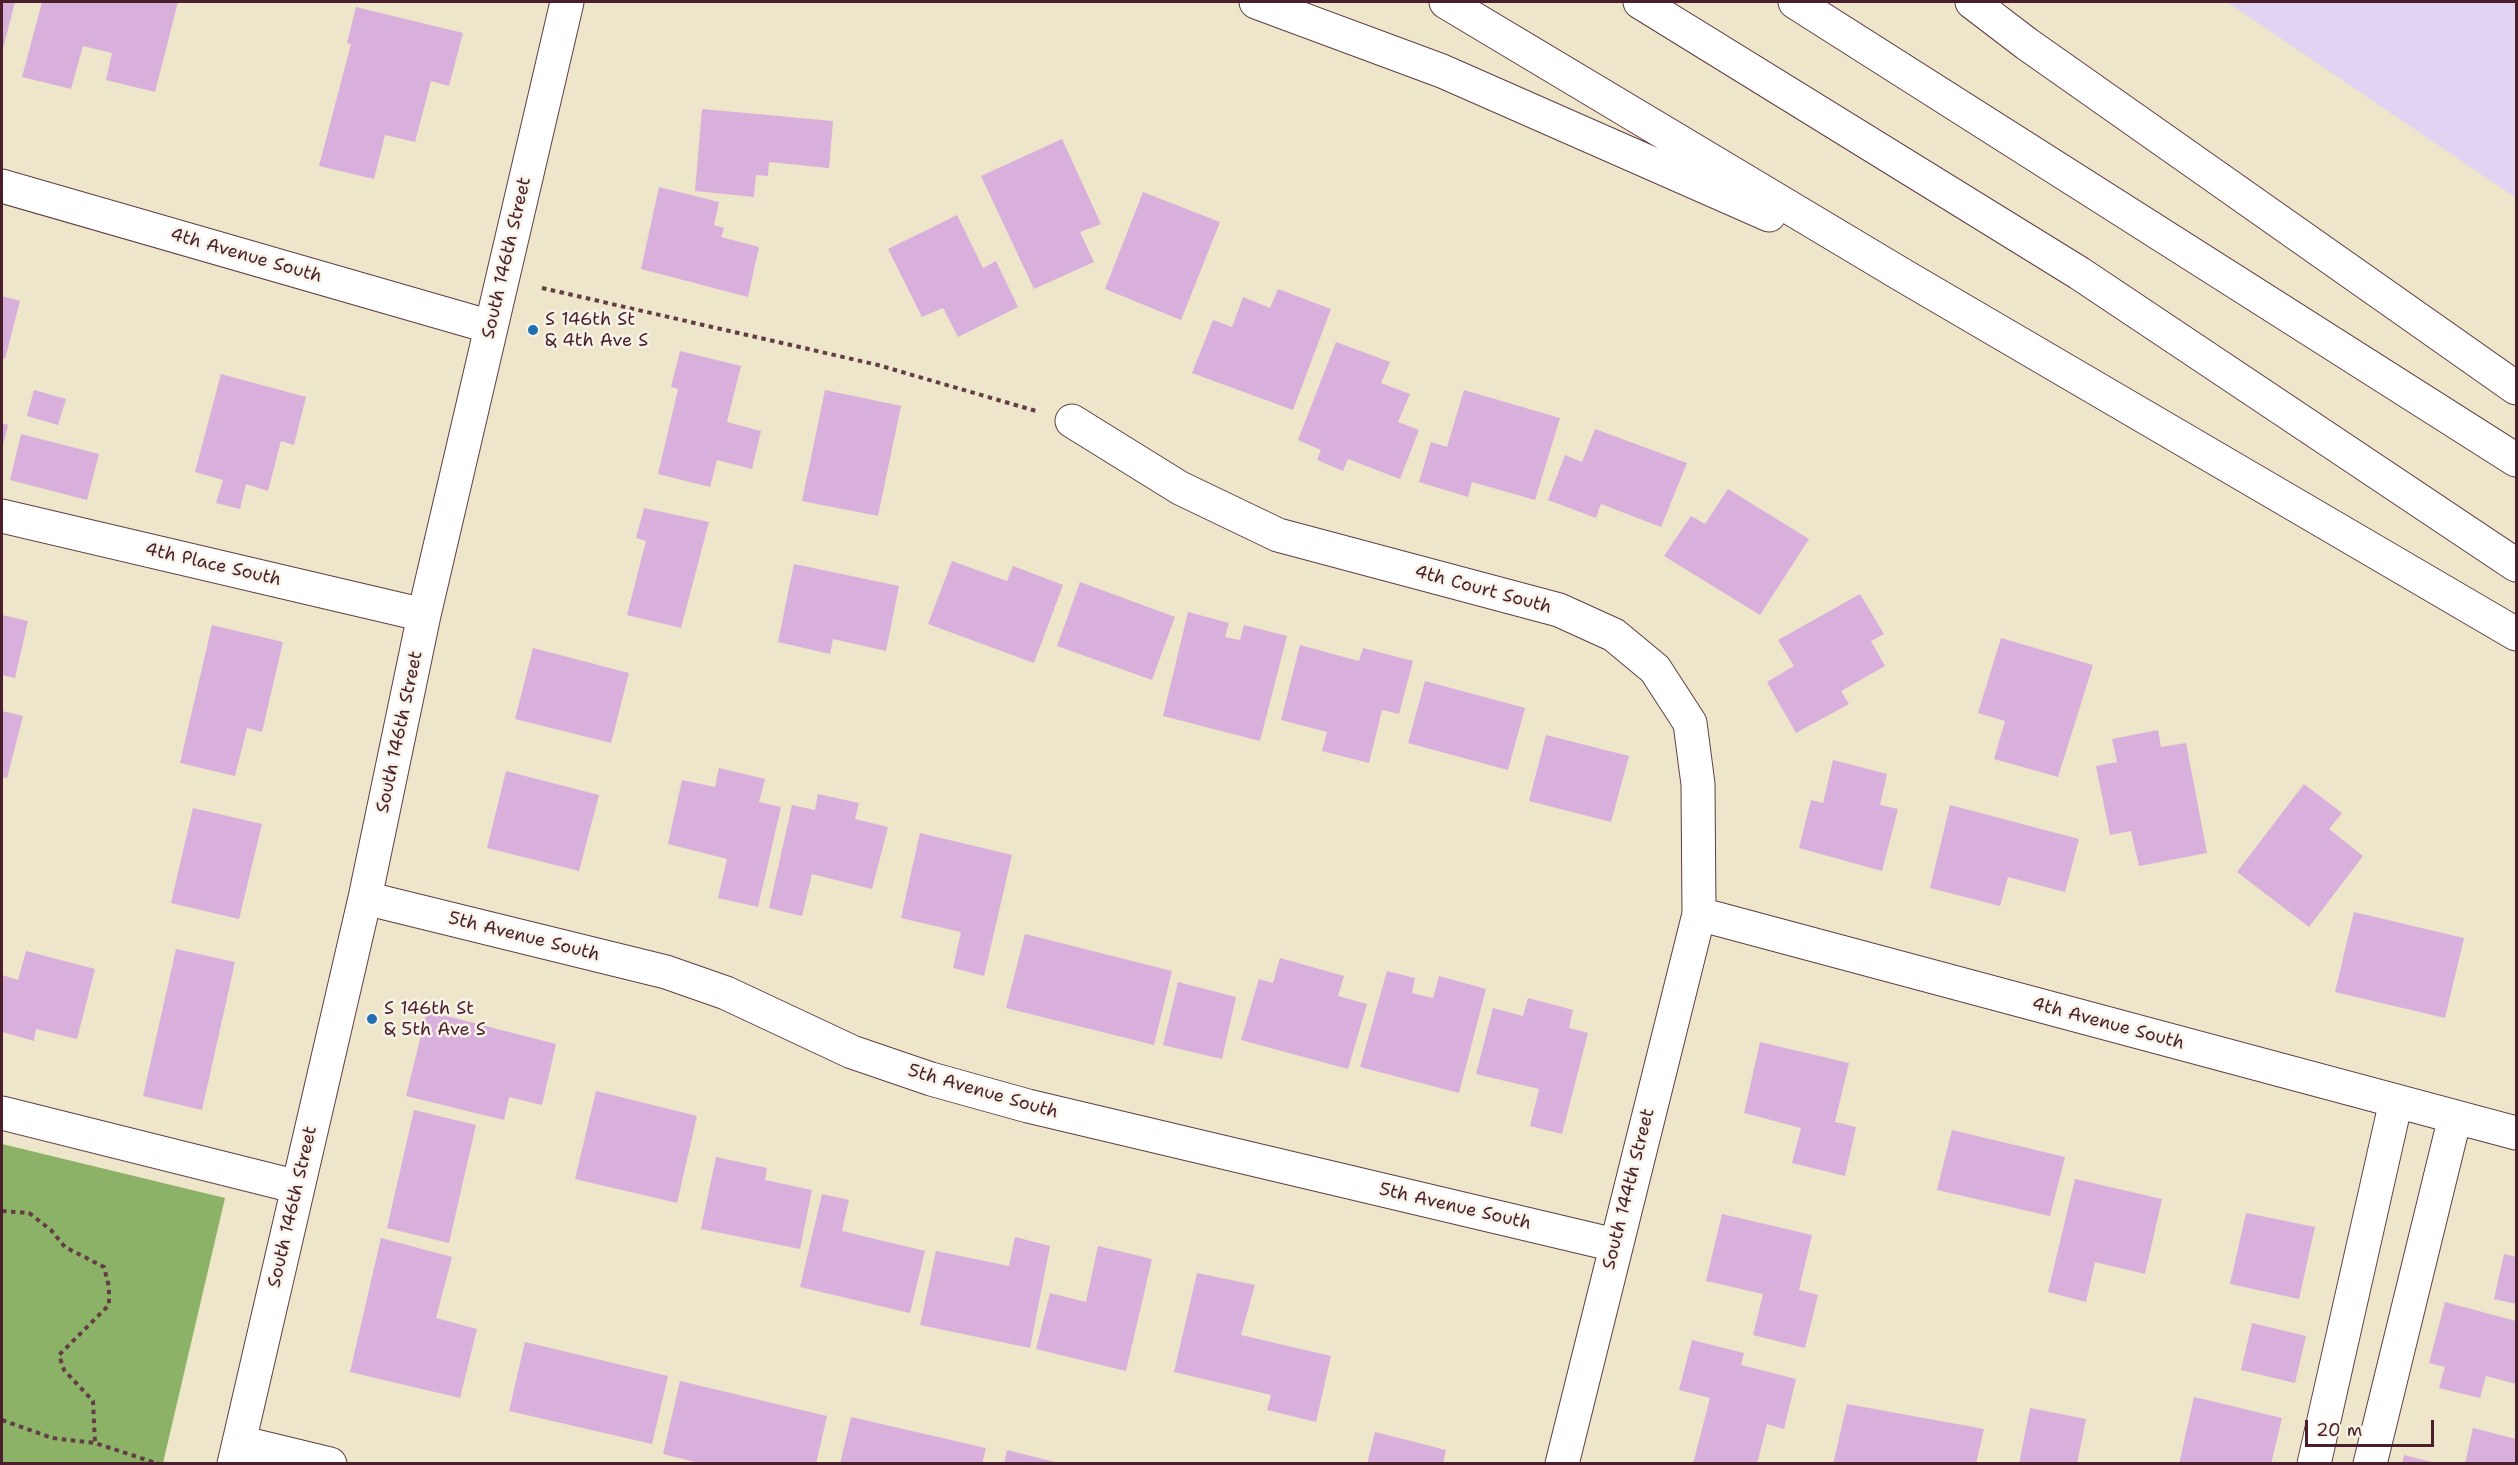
<!DOCTYPE html>
<html>
<head>
<meta charset="utf-8">
<style>
  body { margin:0 }
  #map { position:relative; width:2518px; height:1465px; overflow:hidden; background:#ede6ca; font-family:"Shantell Sans",sans-serif }
  canvas { display:block }
  .frame { position:absolute; inset:0; border:3px solid #4a1f2b; pointer-events:none }
  .scale { position:absolute; left:2305px; top:1420px; width:129px; height:27px; box-sizing:border-box; border:3px solid #4a1f2b; border-top:0; padding-left:8px; font-size:18px; line-height:21px; white-space:nowrap; color:#4a1f2b; -webkit-text-stroke:4px #f7f3e8; paint-order:stroke }
</style>
</head>
<body>
<div id="map">
<canvas width="2518" height="1465"></canvas>
<div class="frame"></div>
<div class="scale">20 m</div>
</div>
<script>
const g = document.querySelector('canvas').getContext('2d');
g.lineJoin = 'round';
function fillPath(path, color) { g.fillStyle = color; g.fill(path, 'evenodd'); }
const poly = rows => new Path2D(rows.map(r => 'M' + r).join(''));
function stroke(path, color, width, dash) { g.strokeStyle = color; g.lineWidth = width; g.lineCap = dash ? 'butt' : 'round'; g.setLineDash(dash || []); g.stroke(path); }
function label(font, color, halo, rows, align = 'center') {
  g.font = font + ' "Shantell Sans",sans-serif'; g.lineWidth = 5; g.setLineDash([]); g.textBaseline = 'middle'; g.strokeStyle = halo; g.fillStyle = color; for (const [text, x, y, turn = 0] of rows) {
    g.save(); g.translate(x, y); g.rotate((+turn || 0) * Math.PI / 180); g.textAlign = isNaN(turn) ? turn : align; if (halo) g.strokeText(text, 0, 0); g.fillText(text, 0, 0); g.restore();
  }
}
const built = poly([
  [2227,2,2516,2,2516,198]
]);
const forest = poly([
  [2,1144,225,1198,163,1463,2,1463]
]);
const building = poly([
  [2,2,15,2,2,53],
  [42,2,178,2,155,92,106,80,112,53,83,46,71,89,22,77],
  [356,7,463,33,449,86,431,81,415,142,385,135,374,179,319,166,351,44,347,43],
  [702,109,833,121,829,168,769,162,768,176,756,175,754,197,695,191],
  [1062,139,1101,224,1080,232,1094,262,1034,289,981,176],
  [659,187,719,202,714,225,724,228,721,237,759,247,748,297,641,269],
  [1143,192,1220,222,1181,320,1105,289],
  [957,215,983,268,996,261,1018,307,958,337,943,308,922,317,888,249],
  [1278,289,1331,309,1293,410,1192,373,1213,320,1232,327,1243,297,1270,308],
  [2,296,20,301,5,359,2,358],
  [1336,342,1390,362,1381,383,1410,394,1398,422,1419,430,1400,479,1348,459,1343,471,1317,460,1321,450,1298,440],
  [680,351,741,366,727,422,761,431,752,469,717,460,710,487,658,474,678,389,671,387],
  [221,374,306,397,294,445,281,441,268,491,246,484,240,509,216,503,223,480,195,472],
  [34,390,66,399,58,425,27,416],
  [825,390,901,406,878,516,802,501],
  [1464,390,1560,418,1535,500,1472,482,1468,497,1419,482,1431,442,1447,447],
  [2,423,8,425,2,449],
  [1595,429,1687,463,1661,527,1601,504,1596,518,1548,500,1565,455,1582,462],
  [21,434,99,454,87,500,10,480],
  [1728,489,1809,539,1760,615,1664,556,1691,516,1705,524],
  [644,508,709,522,681,628,627,615,646,541,636,538],
  [952,561,1007,581,1013,566,1063,585,1034,663,928,624],
  [794,564,899,586,886,651,833,639,830,654,778,642],
  [1080,582,1175,617,1152,680,1057,646],
  [1860,594,1884,634,1871,641,1885,666,1841,691,1849,704,1796,733,1767,682,1794,666,1778,640],
  [1188,612,1229,623,1225,637,1240,640,1244,625,1287,636,1260,741,1163,716],
  [2,615,28,621,15,678,2,675],
  [212,625,283,642,262,732,247,728,235,776,180,763],
  [2001,638,2093,665,2058,777,1994,759,2005,721,1978,713],
  [1300,645,1359,661,1363,648,1413,661,1399,714,1382,710,1369,763,1322,751,1327,732,1281,720],
  [533,648,629,673,611,743,515,719],
  [1425,681,1525,708,1508,770,1408,743],
  [2,711,23,716,7,778,2,777],
  [2158,730,2161,747,2186,743,2207,853,2139,866,2131,831,2110,835,2096,766,2117,762,2112,739],
  [1546,735,1629,756,1611,822,1529,801],
  [1833,760,1887,774,1880,805,1898,809,1882,871,1799,848,1811,800,1823,803],
  [719,768,765,779,759,802,781,807,758,907,718,898,727,859,668,844,682,780,715,787],
  [506,771,599,795,579,871,487,848],
  [2304,784,2342,813,2329,829,2363,856,2309,927,2237,872],
  [818,794,859,803,855,819,888,827,872,889,812,874,802,916,769,908,792,805,815,810],
  [1950,805,2079,839,2065,892,2008,877,2000,906,1930,888],
  [193,808,262,824,239,919,171,903],
  [920,833,1012,855,984,976,953,968,961,932,901,918],
  [2354,912,2464,938,2445,1018,2335,992],
  [1025,934,1172,971,1154,1045,1006,1008],
  [176,949,235,962,202,1110,143,1096],
  [26,951,95,969,77,1039,36,1029,34,1041,2,1032,2,975,18,980],
  [1280,958,1344,976,1338,996,1367,1004,1348,1069,1241,1040,1259,979,1273,983],
  [1387,971,1415,978,1412,993,1433,998,1439,976,1486,989,1459,1093,1360,1067],
  [1178,982,1236,997,1222,1059,1163,1045],
  [1528,998,1573,1010,1569,1028,1588,1033,1562,1134,1530,1126,1539,1089,1476,1074,1493,1008,1523,1016],
  [427,1011,556,1044,542,1105,509,1097,504,1120,406,1096],
  [1760,1042,1849,1063,1835,1122,1856,1127,1845,1176,1792,1163,1801,1128,1744,1113],
  [596,1091,697,1116,677,1203,575,1179],
  [414,1110,476,1125,449,1243,387,1228],
  [1952,1130,2065,1157,2050,1216,1937,1190],
  [716,1157,767,1168,765,1180,812,1190,800,1249,701,1229],
  [2075,1179,2162,1199,2145,1274,2095,1262,2086,1302,2048,1292],
  [822,1194,849,1200,842,1231,925,1251,910,1313,800,1287],
  [2246,1213,2315,1227,2299,1299,2230,1284],
  [1722,1214,1812,1235,1799,1290,1818,1295,1805,1348,1753,1335,1763,1294,1706,1281],
  [1015,1237,1050,1246,1030,1348,920,1325,936,1251,1009,1266],
  [381,1238,452,1257,436,1318,477,1329,460,1398,350,1372],
  [1098,1246,1152,1259,1126,1371,1036,1349,1050,1293,1086,1302],
  [2504,1254,2516,1257,2516,1304,2494,1299],
  [1197,1273,1255,1285,1241,1335,1331,1356,1316,1422,1267,1410,1271,1395,1174,1372],
  [2445,1302,2516,1321,2516,1384,2486,1376,2480,1398,2439,1388,2445,1367,2429,1363],
  [2252,1323,2306,1336,2295,1383,2241,1370],
  [1692,1340,1744,1353,1741,1365,1796,1379,1784,1429,1767,1424,1757,1464,1693,1464,1710,1398,1679,1390],
  [525,1342,668,1376,652,1444,509,1411],
  [680,1381,827,1416,816,1464,703,1464,663,1454],
  [2194,1397,2282,1418,2271,1464,2179,1464],
  [1847,1404,1984,1429,1976,1464,1833,1464],
  [2030,1408,2086,1419,2077,1464,2019,1464],
  [851,1417,986,1448,982,1464,840,1464],
  [2473,1428,2516,1439,2516,1464,2465,1464],
  [1375,1432,1446,1450,1443,1464,1367,1464],
  [1007,1450,1059,1463,1059,1464,1004,1464],
  [2404,1455,2436,1463,2436,1464,2402,1464]
]);
const path = poly([
  [542,288,878,365,1036,411],
  [2,1211,29,1213,51,1230,65,1247,104,1267,109,1287,109,1305,59,1355,64,1370,93,1401,95,1443],
  [2,1420,52,1438,95,1443,159,1464]
]);
const minor = poly([
  [2,186,491,327],
  [1072,421,1180,488,1278,535,1559,610,1614,635,1655,669,1690,723,1698,784,1699,914,1562,1464],
  [2,516,424,615],
  [365,898,666,972,726,993,852,1052,931,1079,1028,1106,1615,1245],
  [1699,914,2516,1133],
  [2,1113,298,1187],
  [239,1442,330,1464],
  [234,1464,365,898,424,615,567,2],
  [2314,1464,2396,1101],
  [2370,1464,2455,1117]
]);
const highway = poly([
  [1256,2,1442,71,1769,215],
  [1446,2,1904,276,2516,634],
  [1640,2,2079,273,2516,565],
  [1795,2,2516,460],
  [1972,2,2027,44,2516,388]
]);
const markers = [
  [533,330,6,"#1f6fb2"],
  [372,1019,6,"#1f6fb2"]
];
const streetNames = [
  ["4th Avenue South",246,256,16],
  ["South 146th Street",507,258,-77],
  ["4th Place South",213,565,13],
  ["4th Court South",1483,590,15],
  ["South 146th Street",400,732,-78],
  ["5th Avenue South",524,937,14],
  ["4th Avenue South",2108,1024,15],
  ["5th Avenue South",983,1092,16],
  ["South 144th Street",1629,1189,-76],
  ["South 146th Street",293,1207,-77],
  ["5th Avenue South",1455,1207,13]
];
const poiNames = [
  ["S 146th St",545,320],
  ["& 4th Ave S",545,341],
  ["S 146th St",384,1009],
  ["& 5th Ave S",384,1030]
];
fillPath(built, '#e1d4f3');
fillPath(forest, '#8cb267');
fillPath(building, '#d9b0db');
stroke(minor, '#623d43', 35);
stroke(highway, '#623d43', 35);
stroke(path, '#623d43', 4, [4.5, 4.5]);
stroke(minor, '#fff', 33);
stroke(highway, '#fff', 33);
for (const [x, y, r, color] of markers) { const dot = new Path2D(); dot.arc(x, y, r, 0, 2 * Math.PI); g.fillStyle = color; g.fill(dot); stroke(dot, '#f7f3e8', 2); }
label('18px', '#4a1f2b', '#f7f3e8', streetNames);
label('18px', '#4a1f2b', '#f7f3e8', poiNames, 'left');
</script>
</body>
</html>
